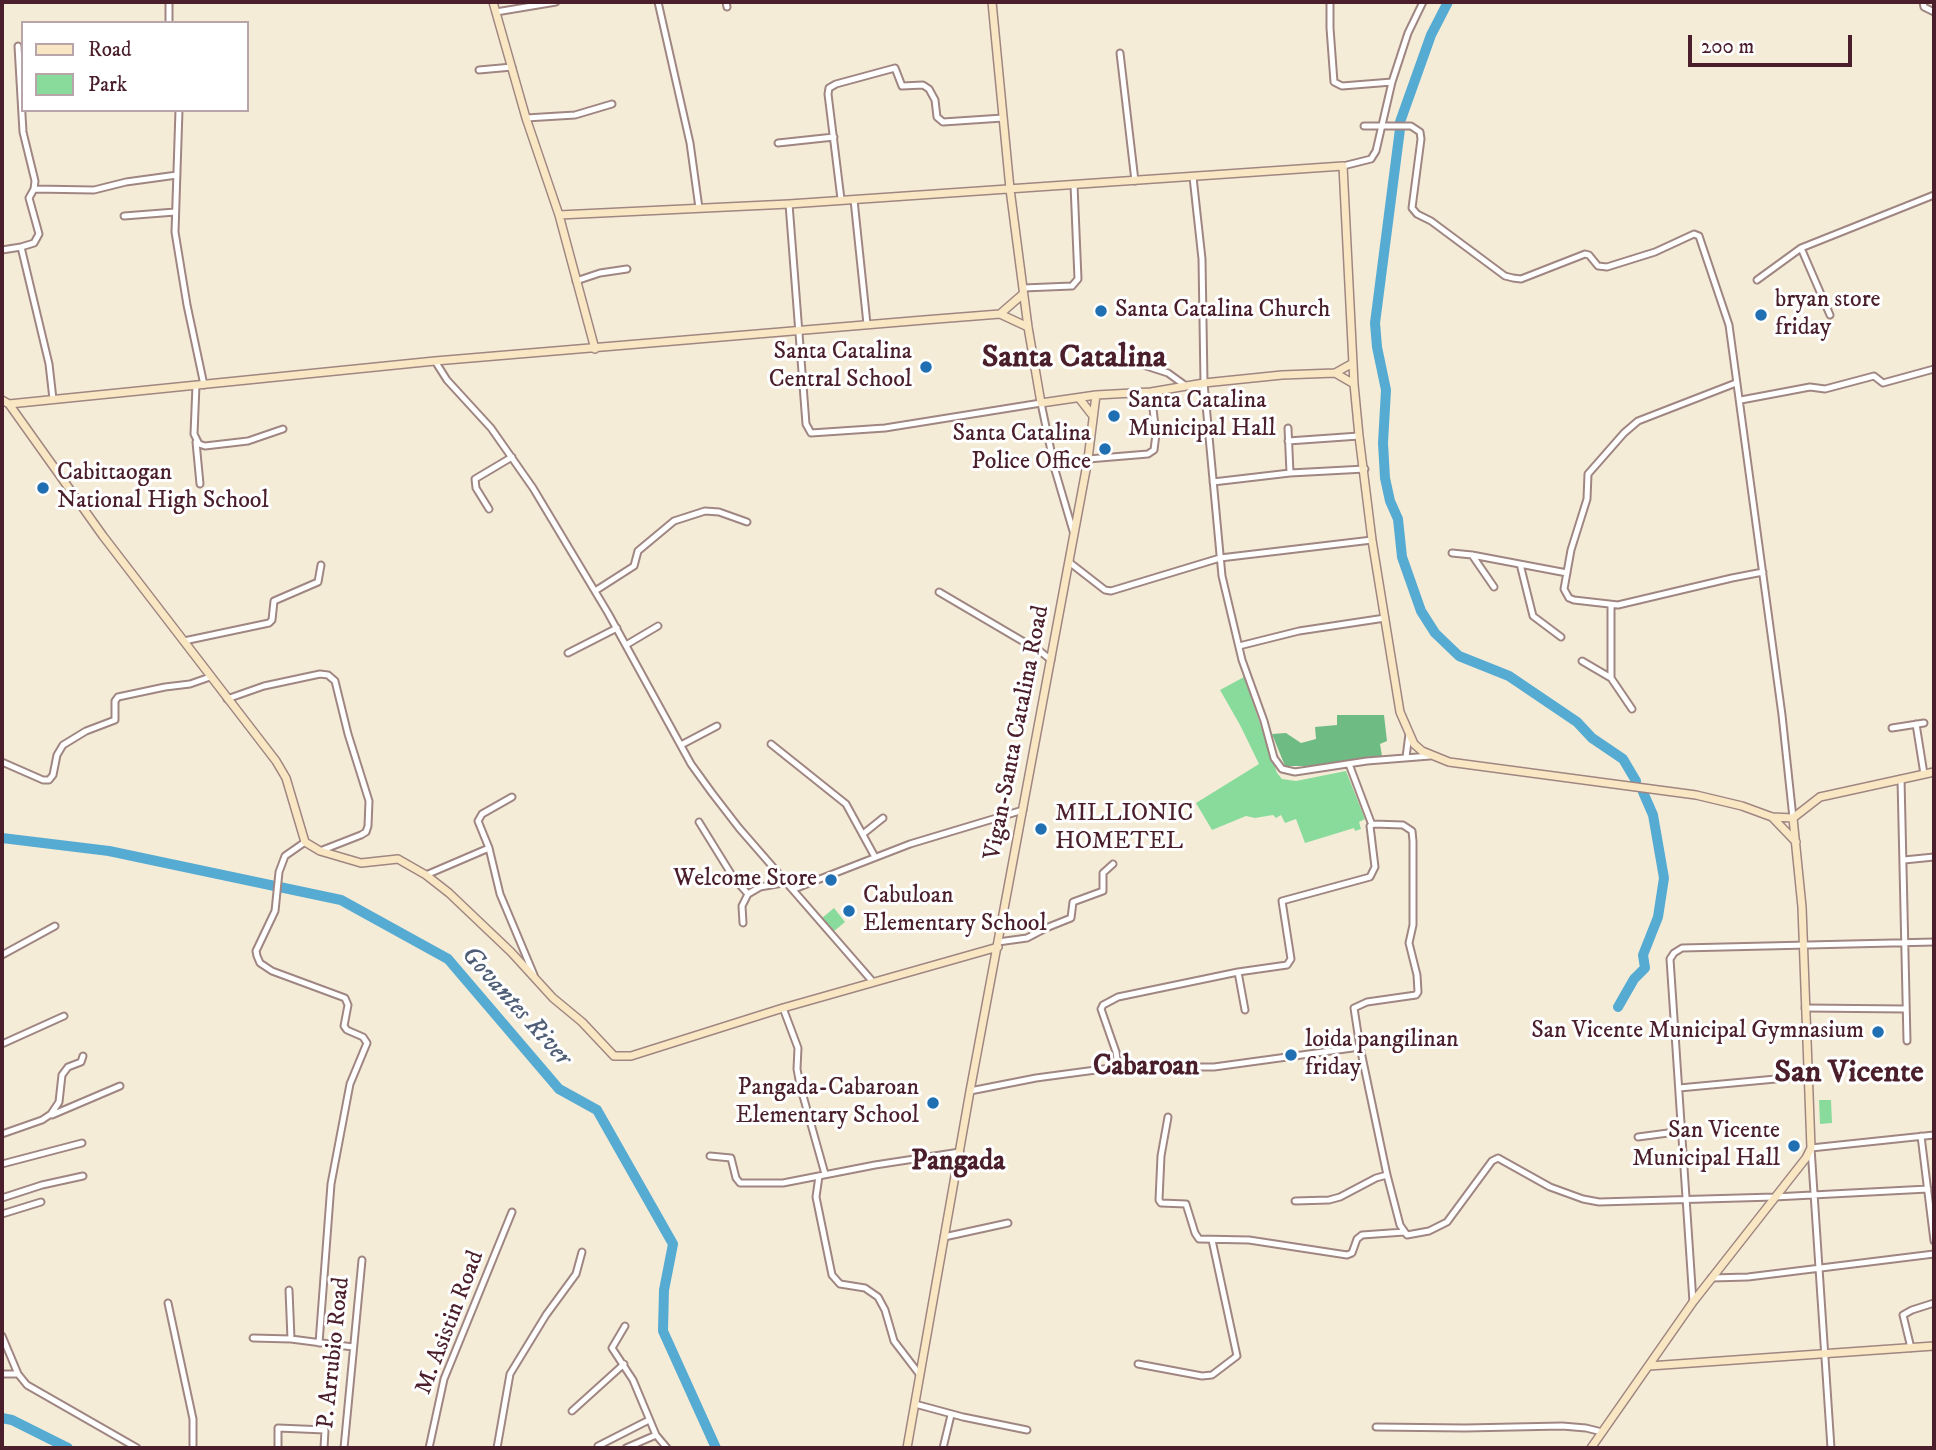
<!DOCTYPE html>
<html>
<head>
<meta charset="utf-8">
<style>
  body { margin:0 }
  #map { position:relative; width:1936px; height:1450px; overflow:hidden; background:#f5ecd8; font-family:"IM FELL DW Pica",serif }
  canvas { display:block }
  .frame { position:absolute; inset:0; border:4px solid #4a1f2b; pointer-events:none }
  .legend { position:absolute; left:21px; top:21px; width:228px; height:91px; box-sizing:border-box; background:#fff; border:2px solid #b7a5aa; margin:0; padding:9px 12px; list-style:none; font-size:21px; color:#4a1f2b }
  .legend li { display:flex; align-items:center; gap:14px; height:35px }
  .legend b { width:35px; border:2px solid #b7a5aa }
  .scale { position:absolute; left:1688px; top:35px; width:164px; height:32px; box-sizing:border-box; border:4px solid #4a1f2b; border-top:0; padding-left:9px; font-size:21px; line-height:24px; white-space:nowrap; color:#4a1f2b; -webkit-text-stroke:5px #fff; paint-order:stroke }
</style>
</head>
<body>
<div id="map">
<canvas width="1936" height="1450"></canvas>
<div class="frame"></div>
<ul class="legend">
<li><b style="height:9px;background:#f9e7c3"></b>Road</li>
<li><b style="height:19px;background:#89db9c"></b>Park</li>
</ul>
<div class="scale">200 m</div>
</div>
<script>
const g = document.querySelector('canvas').getContext('2d');
g.lineJoin = 'round';
function fillPath(path, color) { g.fillStyle = color; g.fill(path, 'evenodd'); }
const poly = rows => new Path2D(rows.map(r => 'M' + r).join(''));
function stroke(path, color, width, dash) { g.strokeStyle = color; g.lineWidth = width; g.lineCap = dash ? 'butt' : 'round'; g.setLineDash(dash || []); g.stroke(path); }
function label(font, color, halo, rows, align = 'center') {
  g.font = font + ' "IM FELL DW Pica",serif'; g.lineWidth = 6; g.setLineDash([]); g.textBaseline = 'middle'; g.strokeStyle = halo; g.fillStyle = color; for (const [text, x, y, turn = 0] of rows) {
    g.save(); g.translate(x, y); g.rotate((+turn || 0) * Math.PI / 180); g.textAlign = isNaN(turn) ? turn : align; if (halo) g.strokeText(text, 0, 0); g.fillText(text, 0, 0); g.restore();
  }
}
const green = poly([
  [1244,677,1277,773,1282,779,1296,781,1346,771,1365,819,1359,822,1361,829,1355,831,1354,828,1305,843,1296,819,1285,823,1281,815,1276,818,1273,815,1255,818,1246,816,1212,830,1196,803,1259,764,1240,725,1220,690],
  [834,908,845,922,833,932,822,918],
  [1819,1100,1831,1100,1832,1123,1820,1124]
]);
const forest = poly([
  [1337,715,1384,715,1387,741,1380,744,1382,756,1309,766,1285,766,1272,734,1286,733,1301,743,1316,739,1315,727,1337,725]
]);
const river = poly([
  [1400,122,1431,35,1448,2],
  [1400,129,1375,323,1377,347,1386,390,1383,443,1385,478,1390,501,1398,519,1402,557,1421,611,1435,633,1459,656,1509,676,1577,722,1592,738,1623,759,1636,781],
  [2,838,109,851,341,900,448,959,559,1089,597,1110,673,1244,664,1290,663,1331,716,1448],
  [1618,1007,1634,979,1645,968,1643,955,1658,917,1664,878,1653,815,1643,792],
  [2,1418,12,1420,68,1448]
]);
const street = poly([
  [658,2,690,143,699,208],
  [726,2,727,7],
  [1330,2,1330,28,1334,82,1342,86,1392,82],
  [1923,2,1924,7,1934,12],
  [496,12,556,2],
  [169,23,169,2],
  [18,46,23,132,35,181,34,189,29,198,39,234,34,243,21,247],
  [1120,53,1135,181],
  [479,70,512,67],
  [179,110,175,232,187,305,204,385],
  [526,118,575,115,612,104],
  [1364,126,1411,126,1420,132,1421,139,1412,208,1417,214,1431,221,1505,276,1513,278,1521,279,1585,254,1589,255,1598,266,1607,267,1655,252,1694,234,1699,236,1729,325,1782,715,1793,818],
  [778,143,834,137],
  [1343,166,1371,159,1376,151,1392,82,1408,33,1423,2],
  [1193,177,1202,259,1204,383,1222,576,1242,660,1264,721,1274,758,1282,769,1295,772,1367,761,1430,756],
  [34,189,94,190,126,182,177,175],
  [841,199,828,94,829,88,836,84,895,68,902,86,923,85,929,89,935,100,937,117,943,122,1003,118],
  [854,200,867,324],
  [789,204,806,424,811,433,885,428,1041,403,1055,470,1073,531],
  [124,216,175,212],
  [1801,248,1830,315],
  [2,250,21,247,49,364,53,399],
  [1757,280,1801,248,1934,195],
  [576,281,600,273,627,269],
  [1023,288,1072,286,1078,279,1074,185],
  [435,361,447,380,491,428,533,488,608,613,691,764,712,793,739,828,873,982],
  [1134,362,1168,373,1186,386],
  [1736,383,1638,421,1624,433,1588,474,1587,499,1571,550,1564,589,1569,598,1574,600,1618,605,1732,578,1763,572],
  [196,385,194,434,199,444,205,446,248,441,283,429],
  [1741,400,1810,387,1825,389,1874,376,1883,383,1934,369],
  [1288,428,1290,473],
  [1288,441,1359,436],
  [196,442,200,484],
  [1088,459,1148,454,1154,450,1156,434,1151,392],
  [1213,482,1290,473,1365,469],
  [489,509,476,488,475,479,512,457],
  [1452,553,1472,555,1567,573],
  [1472,555,1494,587],
  [1069,562,1105,590,1111,591,1220,558,1372,540],
  [1520,564,1533,616,1561,637],
  [595,591,634,566,638,551,674,521,705,511,719,512,747,522],
  [939,592,1041,652,1051,660],
  [184,641,269,623,272,620,274,601,318,582,321,565],
  [626,645,658,626],
  [1239,646,1299,631,1385,618],
  [568,653,617,628],
  [1582,661,1611,678,1632,709],
  [1611,678,1611,606],
  [227,699,264,686,320,674,328,675,335,681,348,734,369,801,368,826,366,832,361,835,320,851],
  [1916,724,1924,774],
  [1892,728,1924,723],
  [771,744,846,804,875,857],
  [681,745,717,726],
  [1406,757,1409,734],
  [2,762,43,780,49,780,53,775,57,755,63,745,86,731,115,720,115,701,118,697,165,687,190,684,210,677],
  [1349,764,1372,825],
  [1901,779,1907,1041],
  [512,797,482,814,478,821,489,848,500,894,534,975],
  [699,822,733,877,748,894,760,887,788,882],
  [863,834,883,818],
  [305,842,285,856,279,872,275,911,256,951,257,956,260,963,272,971,345,998,348,1005,344,1026,347,1030,363,1037,367,1043,350,1084,331,1184,319,1343],
  [1904,860,1934,857],
  [426,875,489,848],
  [794,889,910,844,1023,810],
  [743,923,742,906,748,894],
  [998,942,1027,938,1046,928,1071,918,1073,902,1103,891,1103,873,1113,864],
  [2,955,55,926],
  [1238,972,1245,1010],
  [783,1008,798,1048,797,1069,800,1085,825,1174],
  [1805,1008,1906,1009],
  [2,1044,64,1016],
  [1118,1067,1116,1052,1101,1009,1103,1005,1118,997,1238,972,1287,965,1291,959,1282,901,1370,877,1375,867,1370,826,1373,824,1403,825,1412,831,1413,841,1413,925,1409,943,1417,975,1418,992,1416,995,1367,1002,1354,1008,1360,1047,1387,1175,1400,1225,1407,1235,1429,1231,1447,1222,1492,1161,1498,1158,1550,1187,1583,1199,1599,1202,1774,1197,1928,1189],
  [1679,1088,1808,1076],
  [970,1091,1036,1078,1118,1067,1214,1067,1360,1047],
  [52,1115,120,1086],
  [1168,1117,1161,1156,1159,1200,1161,1203,1186,1204,1195,1233,1199,1239,1249,1240,1347,1255,1352,1253,1357,1239,1362,1235,1404,1232],
  [2,1134,42,1120,51,1114,59,1102,62,1075,68,1067,81,1062,83,1056],
  [1921,1136,1934,1241],
  [1638,1137,1683,1131],
  [710,1156,731,1158,736,1178,740,1183,783,1183,875,1165,960,1152],
  [2,1164,82,1143],
  [819,1176,816,1197,832,1275,840,1284,865,1288,878,1297,885,1310,894,1341,920,1375],
  [2,1198,42,1185,83,1176],
  [1295,1201,1329,1200,1340,1197,1376,1178,1387,1175],
  [2,1214,41,1202],
  [944,1237,1008,1223],
  [1711,1278,1748,1277,1934,1254],
  [289,1290,291,1339],
  [1693,1302,1670,959,1674,953,1682,948,1934,942],
  [168,1303,193,1419,193,1448],
  [625,1326,612,1348,633,1380,656,1435,667,1448],
  [2,1336,18,1374,27,1385,137,1448],
  [253,1338,291,1339,353,1347],
  [1911,1348,1903,1315,1912,1310,1934,1303],
  [1138,1364,1202,1376,1212,1375,1237,1356,1212,1240],
  [2,1374,18,1374],
  [915,1404,963,1417,1027,1430],
  [572,1411,624,1364],
  [1376,1427,1465,1428,1562,1426,1586,1428,1602,1432],
  [598,1446,649,1420],
  [278,1448,278,1428,325,1430,324,1448],
  [344,1448,362,1260],
  [429,1448,444,1379,512,1212],
  [497,1448,510,1374,546,1315,576,1274,582,1252],
  [626,1448,656,1435],
  [943,1448,951,1415],
  [1831,1448,1811,1148,1934,1135]
]);
const secondary = poly([
  [493,2,526,118,559,215,595,349],
  [992,2,1010,189,1028,327,1041,403,1096,395,1151,392,1204,383,1282,375,1335,373,1353,363],
  [559,215,789,204,1343,166,1354,384,1359,436,1372,540,1400,712,1414,744,1422,751,1449,762,1696,795,1742,806,1772,817,1793,818,1820,797,1934,772],
  [1000,314,1023,294],
  [1335,373,1354,384],
  [1079,398,1093,416],
  [2,400,9,404,103,536,276,761,286,778,305,842,320,851,361,863,398,859,426,875,449,893,511,952,553,998,582,1022,614,1056,631,1056,783,1008,998,947],
  [9,404,435,361,924,320,1000,314,1028,327],
  [1772,817,1796,842],
  [1649,1366,1934,1346],
  [907,1448,970,1091,1088,459,1096,395],
  [1591,1448,1693,1302,1806,1158,1811,1148,1802,907,1793,818]
]);
const markers = [
  [1101,311,7,"#1f6fb2"],
  [1761,315,7,"#1f6fb2"],
  [926,367,7,"#1f6fb2"],
  [1114,416,7,"#1f6fb2"],
  [1105,449,7,"#1f6fb2"],
  [43,488,7,"#1f6fb2"],
  [1041,829,7,"#1f6fb2"],
  [831,880,7,"#1f6fb2"],
  [849,911,7,"#1f6fb2"],
  [1878,1032,7,"#1f6fb2"],
  [1291,1055,7,"#1f6fb2"],
  [933,1103,7,"#1f6fb2"],
  [1794,1146,7,"#1f6fb2"]
];
const poiNames = [
  ["bryan store",1775,301],
  ["friday",1775,329],
  ["Santa Catalina Church",1115,311],
  ["Santa Catalina",912,353,"right"],
  ["Central School",912,381,"right"],
  ["Santa Catalina",1128,402],
  ["Municipal Hall",1128,430],
  ["Santa Catalina",1091,435,"right"],
  ["Police Office",1091,463,"right"],
  ["Cabittaogan",57,474],
  ["National High School",57,502],
  ["MILLIONIC",1055,815],
  ["HOMETEL",1055,843],
  ["Welcome Store",817,880,"right"],
  ["Cabuloan",863,897],
  ["Elementary School",863,925],
  ["San Vicente Municipal Gymnasium",1864,1032,"right"],
  ["loida pangilinan",1305,1041],
  ["friday",1305,1069],
  ["Pangada-Cabaroan",919,1089,"right"],
  ["Elementary School",919,1117,"right"],
  ["San Vicente",1780,1132,"right"],
  ["Municipal Hall",1780,1160,"right"]
];
const streetNames = [
  ["Vigan-Santa Catalina Road",1018,733,-79],
  ["M. Asistin Road",451,1323,-69],
  ["P. Arrubio Road",335,1353,-84]
];
const waterNames = [
  ["Govantes River",515,1007,48]
];
const quarterNames = [
  ["Cabaroan",1146,1068],
  ["Pangada",958,1163]
];
const districtNames = [
  ["Santa Catalina",1074,359],
  ["San Vicente",1849,1074]
];
fillPath(green, '#89db9c');
fillPath(forest, '#6ebb84');
stroke(river, '#56abd2', 10);
stroke(street, '#a08682', 9);
stroke(secondary, '#a08682', 10);
stroke(street, '#fff', 5);
stroke(secondary, '#f9e7c3', 7);
for (const [x, y, r, color] of markers) { const dot = new Path2D(); dot.arc(x, y, r, 0, 2 * Math.PI); g.fillStyle = color; g.fill(dot); stroke(dot, '#fff', 2.5); }
label('24px', '#4a1f2b', '#fff', poiNames, 'left');
label('24px', '#4a1f2b', '#fff', streetNames);
label('italic 26px', '#4f5e76', '#fff', waterNames);
label('bold 28px', '#4a1f2b', '#fff', quarterNames);
label('bold 32px', '#4a1f2b', '#fff', districtNames);
</script>
</body>
</html>
